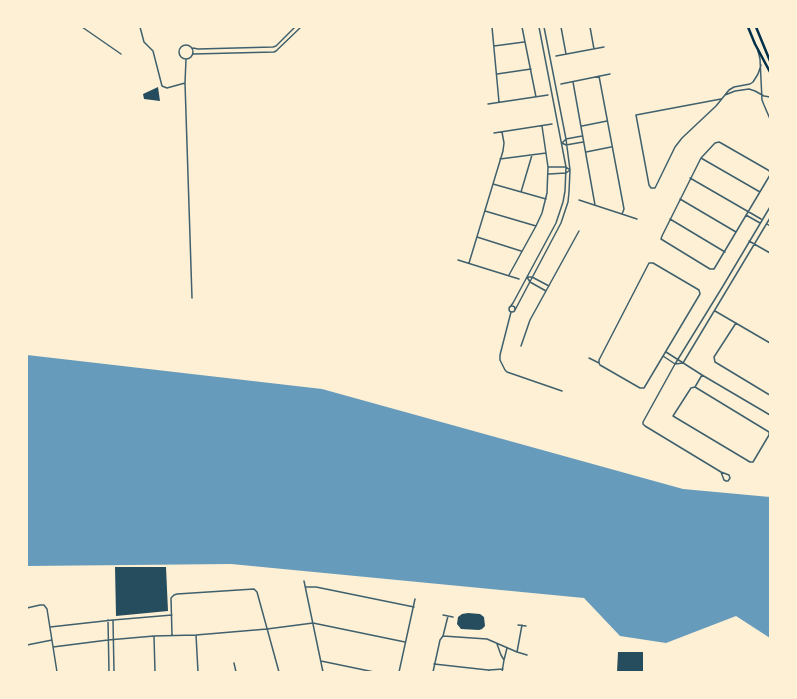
<!DOCTYPE html>
<html>
<head>
<meta charset="utf-8">
<style>
  body { margin:0 }
  #map { position:relative; width:797px; height:699px; overflow:hidden; background:#fdf0d5; font-family:"Nunito Sans",sans-serif }
  canvas { display:block }
  .frame { position:absolute; inset:0; border:28px solid #fdf0d5; pointer-events:none }
</style>
</head>
<body>
<div id="map">
<canvas width="797" height="699"></canvas>
<div class="frame"></div>
</div>
<script>
const g = document.querySelector('canvas').getContext('2d');
g.lineJoin = 'round';
function fillPath(path, color) { g.fillStyle = color; g.fill(path, 'evenodd'); }
const poly = rows => new Path2D(rows.map(r => 'M' + r).join(''));
function stroke(path, color, width, dash) { g.strokeStyle = color; g.lineWidth = width; g.lineCap = dash ? 'butt' : 'round'; g.setLineDash(dash || []); g.stroke(path); }
const water = poly([
  [27,355,322,389,683,489,770,497,770,638,736,616,666,643,620,636,584,598,231,564,27,566]
]);
const building = poly([
  [158,87,160,101,144,99,143,94],
  [115,567,166,567,168,611,116,616],
  [468,613,480,614,484,617,485,626,482,629,479,630,461,629,457,624,458,617,462,614],
  [618,652,643,652,643,672,617,672]
]);
const minor = poly([
  [82,27,121,54],
  [140,27,144,42,153,51,162,86,167,88,185,83],
  [492,27,499,102],
  [522,27,536,97],
  [561,27,566,54],
  [590,27,594,49],
  '179 52a7 7 0 1 1 14 0a7 7 0 1 1-14 0Z',
  [494,46,524,42],
  [193,48,198,49,273,47,276,46,295,27],
  [758,51,760,59,762,100,764,105,770,119],
  [193,54,274,52,276,51,301,27],
  [556,56,604,47],
  [186,59,185,83,192,298],
  [497,74,531,69],
  [599,76,624,209,622,214],
  [573,82,595,205],
  [561,84,610,74],
  [725,95,735,91,749,89,755,91,764,96,770,97],
  [721,99,636,115,649,185,651,188,655,188,656,186,675,147,682,138,716,106,729,90,734,87,750,84,753,82,758,74,761,65],
  [770,101,770,105],
  [488,104,548,95],
  [582,126,607,121],
  [494,133,552,124],
  [562,143,566,145,583,142],
  [562,143,566,139,582,136],
  [586,152,611,147],
  [701,158,760,192],
  [500,159,546,153],
  [548,167,566,167,570,170,566,173,549,174],
  [770,172,768,170,721,143,719,142,715,143,701,158,662,236,661,239,710,269,714,269,770,175],
  [690,178,761,219],
  [493,184,546,199],
  [521,192,532,155],
  [680,199,736,232],
  [579,200,637,219],
  [485,211,536,226],
  [746,215,760,223],
  [670,219,725,252],
  [767,224,770,226],
  [477,237,521,251],
  [749,241,770,253],
  [458,260,519,279],
  [469,263,503,151,504,143,502,132],
  [509,275,536,226,542,213,547,193,548,167,542,126],
  [527,277,530,282,546,291],
  [527,277,532,277,549,286],
  '509 309a3 3 0 1 1 6 0a3 3 0 1 1-6 0Z',
  [510,307,513,303,556,223,563,202,565,191,566,167,539,27],
  [515,310,561,223,568,202,569,192,570,170,566,139,544,27],
  [715,311,770,343],
  [511,312,500,355,500,360,505,370,507,372,562,391],
  [736,323,714,357,715,362,768,394,770,395],
  [521,346,530,320,579,231],
  [666,352,702,375,770,415],
  [663,356,675,364,683,363],
  [589,358,599,363,600,365,640,388,644,388,700,294,699,290,653,263,649,263,599,360,599,363],
  [683,363,770,218],
  [695,387,769,432,769,435,753,462,750,462,673,416,691,388,695,387,702,375],
  [721,472,645,426,643,424,643,422,675,364,723,286,770,207],
  [721,472,729,475,730,478,728,481,726,481,724,480,721,472],
  [304,581,323,672],
  [306,587,316,587,414,607],
  [27,608,40,605,44,605,47,609,57,672],
  [443,615,453,617],
  [108,620,109,672],
  [113,620,172,615],
  [518,625,526,626],
  [50,627,113,620,114,672],
  [172,635,171,598,174,595,177,594,254,589,257,592,279,672],
  [196,635,198,672],
  [154,636,155,672],
  [443,636,448,616],
  [497,644,501,655,504,660],
  [27,645,52,640],
  [53,647,108,640,154,636,196,635,267,629,313,623,405,642],
  [517,652,522,625],
  [321,661,374,672],
  [234,663,236,672],
  [434,664,488,670,490,672],
  [489,670,503,669],
  [399,672,415,599],
  [433,672,440,640,443,636,487,639,517,652,527,655],
  [502,672,504,660,507,648]
]);
const primary = poly([
  [748,27,755,44,770,72],
  [756,27,770,61]
]);
fillPath(water, '#669bbc');
fillPath(building, '#264d5e');
stroke(minor, '#3f606c', 1.5);
stroke(primary, '#003049', 2.5);
</script>
</body>
</html>
